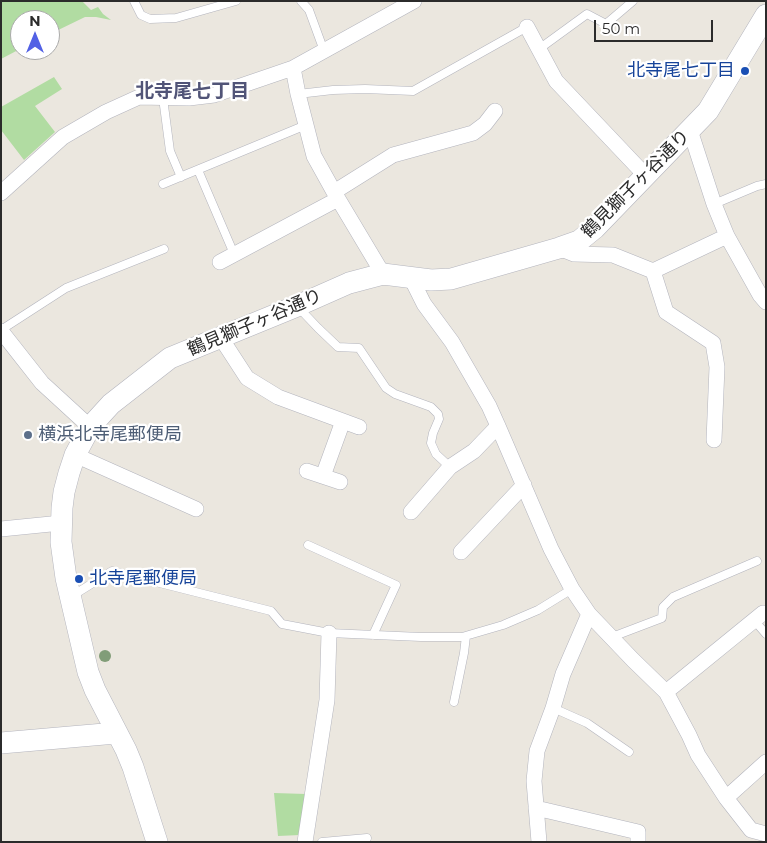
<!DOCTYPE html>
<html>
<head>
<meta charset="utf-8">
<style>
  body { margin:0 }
  #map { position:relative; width:767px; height:843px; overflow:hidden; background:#ebe7df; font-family:Montserrat,sans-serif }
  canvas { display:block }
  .frame { position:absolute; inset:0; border:2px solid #2b2b2b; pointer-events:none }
  .north { position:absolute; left:10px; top:10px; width:50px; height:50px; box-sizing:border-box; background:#fff; border:1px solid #aaa; border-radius:50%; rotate:0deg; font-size:14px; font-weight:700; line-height:20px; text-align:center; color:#2b2b2b }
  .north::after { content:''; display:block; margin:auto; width:18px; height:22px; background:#5261e5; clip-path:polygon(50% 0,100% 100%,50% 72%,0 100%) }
  .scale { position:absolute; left:594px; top:20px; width:119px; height:22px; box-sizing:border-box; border:2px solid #2b2b2b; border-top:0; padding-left:6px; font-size:15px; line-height:18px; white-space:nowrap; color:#2b2b2b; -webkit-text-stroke:4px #fff; paint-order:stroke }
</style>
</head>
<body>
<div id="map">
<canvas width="767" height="843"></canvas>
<div class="frame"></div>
<div class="north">N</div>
<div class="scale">50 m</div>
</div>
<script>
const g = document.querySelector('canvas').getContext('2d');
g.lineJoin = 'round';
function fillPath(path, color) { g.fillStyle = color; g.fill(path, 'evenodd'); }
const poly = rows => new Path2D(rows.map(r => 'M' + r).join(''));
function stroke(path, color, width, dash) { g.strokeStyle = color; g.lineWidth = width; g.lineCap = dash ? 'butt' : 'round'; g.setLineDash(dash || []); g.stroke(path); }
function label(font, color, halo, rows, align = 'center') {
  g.font = font + ' Montserrat,"Noto Sans JP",sans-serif'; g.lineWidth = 4.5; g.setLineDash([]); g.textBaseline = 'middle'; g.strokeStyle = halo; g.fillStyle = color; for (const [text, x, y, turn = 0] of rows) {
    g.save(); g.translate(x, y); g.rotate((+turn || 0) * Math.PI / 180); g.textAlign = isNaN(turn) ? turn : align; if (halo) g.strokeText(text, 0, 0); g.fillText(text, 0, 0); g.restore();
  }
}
const green = poly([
  [1,1,82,1,91,10,98,7,103,14,111,20,96,17,85,17,50,34,50,20,20,20,20,49,1,59],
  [54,77,62,89,35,106,55,132,24,160,1,130,1,107],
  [274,793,306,794,300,835,278,836]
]);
const lane = poly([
  [134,1,141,15,150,19,176,18,236,1],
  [301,1,309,10,324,51],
  [539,49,587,14,606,24,633,1],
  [298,94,333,90,365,89,413,91,527,27],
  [163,98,170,151,181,177],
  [198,170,234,254],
  [163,184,306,125],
  [714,204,757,186,766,184],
  [299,308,318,328,338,347,359,348,386,388,395,394,431,407,438,414,439,419,433,433,431,443,436,454,450,467],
  [1,330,66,288,164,249],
  [308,545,396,585,373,635],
  [72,596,112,571,271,611,282,624,329,633,421,637,462,637,503,625,538,610,572,589],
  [754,620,766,634],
  [612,637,662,618,663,607,673,597,757,561],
  [454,702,464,653,466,636],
  [553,708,587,723,629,752],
  [322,842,367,838]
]);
const street = poly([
  [527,27,556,81,646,176],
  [293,68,298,94,314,156,334,192],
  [690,130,714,204,727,236,760,295,766,302],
  [1,193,63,137,106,112,139,97,189,98,214,95,293,68,414,1],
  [559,248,574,254,613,255,653,271,666,312,713,343,717,367,714,440],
  [220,262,338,199],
  [653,271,727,236],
  [383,274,334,192,393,155,473,133,485,124,495,111],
  [411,278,424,304,452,342,489,406,498,426,551,549,572,589,589,614,633,660,666,692,689,735,698,755,726,798,751,830,766,834],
  [1,331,42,383,90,427],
  [221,338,247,378,278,397,359,427],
  [75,455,196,509],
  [307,471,340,482],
  [323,476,343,421],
  [411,512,450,467,474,451,498,426],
  [1,529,61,523],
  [461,552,524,485],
  [666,692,763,613],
  [726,798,766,762],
  [536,808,638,832,638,842],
  [305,842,327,700,329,633],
  [539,842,534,781,537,751,553,708,563,674,589,614]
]);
const secondary = poly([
  [1,743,116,733],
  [157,842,133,767,126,750,95,690,88,672,66,578,61,542,62,508,64,492,69,473,75,455,90,427,111,404,161,365,170,358,297,306,349,283,383,274,431,280,451,279,559,248,579,241,595,228,708,111,766,15]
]);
const trees = [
  [105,656]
];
const markers = [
  [745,71,5,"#1a4fb4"],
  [28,435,5,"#5c6f8a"],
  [79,579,5,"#1a4fb4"]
];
const transitNames = [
  ["北寺尾七丁目",735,71],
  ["北寺尾郵便局",89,579,"left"]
];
const streetNames = [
  ["鶴見獅子ヶ谷通り",636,184,-45],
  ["鶴見獅子ヶ谷通り",255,323,-23]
];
const serviceNames = [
  ["横浜北寺尾郵便局",38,435]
];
const neighbourhoodNames = [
  ["北寺尾七丁目",192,91]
];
fillPath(green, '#b1dca2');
stroke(lane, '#b3b4bd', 9);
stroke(street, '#b3b4bd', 16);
stroke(secondary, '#b3b4bd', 22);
stroke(lane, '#fff', 8);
stroke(street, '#fff', 15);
stroke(secondary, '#fff', 21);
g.fillStyle = '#819d78';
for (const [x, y] of trees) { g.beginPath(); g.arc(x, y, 6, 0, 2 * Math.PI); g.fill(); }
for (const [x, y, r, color] of markers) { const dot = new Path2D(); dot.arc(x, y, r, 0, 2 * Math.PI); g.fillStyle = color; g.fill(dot); stroke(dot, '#fff', 2); }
label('18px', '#164399', '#fff', transitNames, 'right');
label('18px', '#2b2b2b', '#fff', streetNames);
label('18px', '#4e5e75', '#fff', serviceNames, 'left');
label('bold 19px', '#515477', '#fff', neighbourhoodNames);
</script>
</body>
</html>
